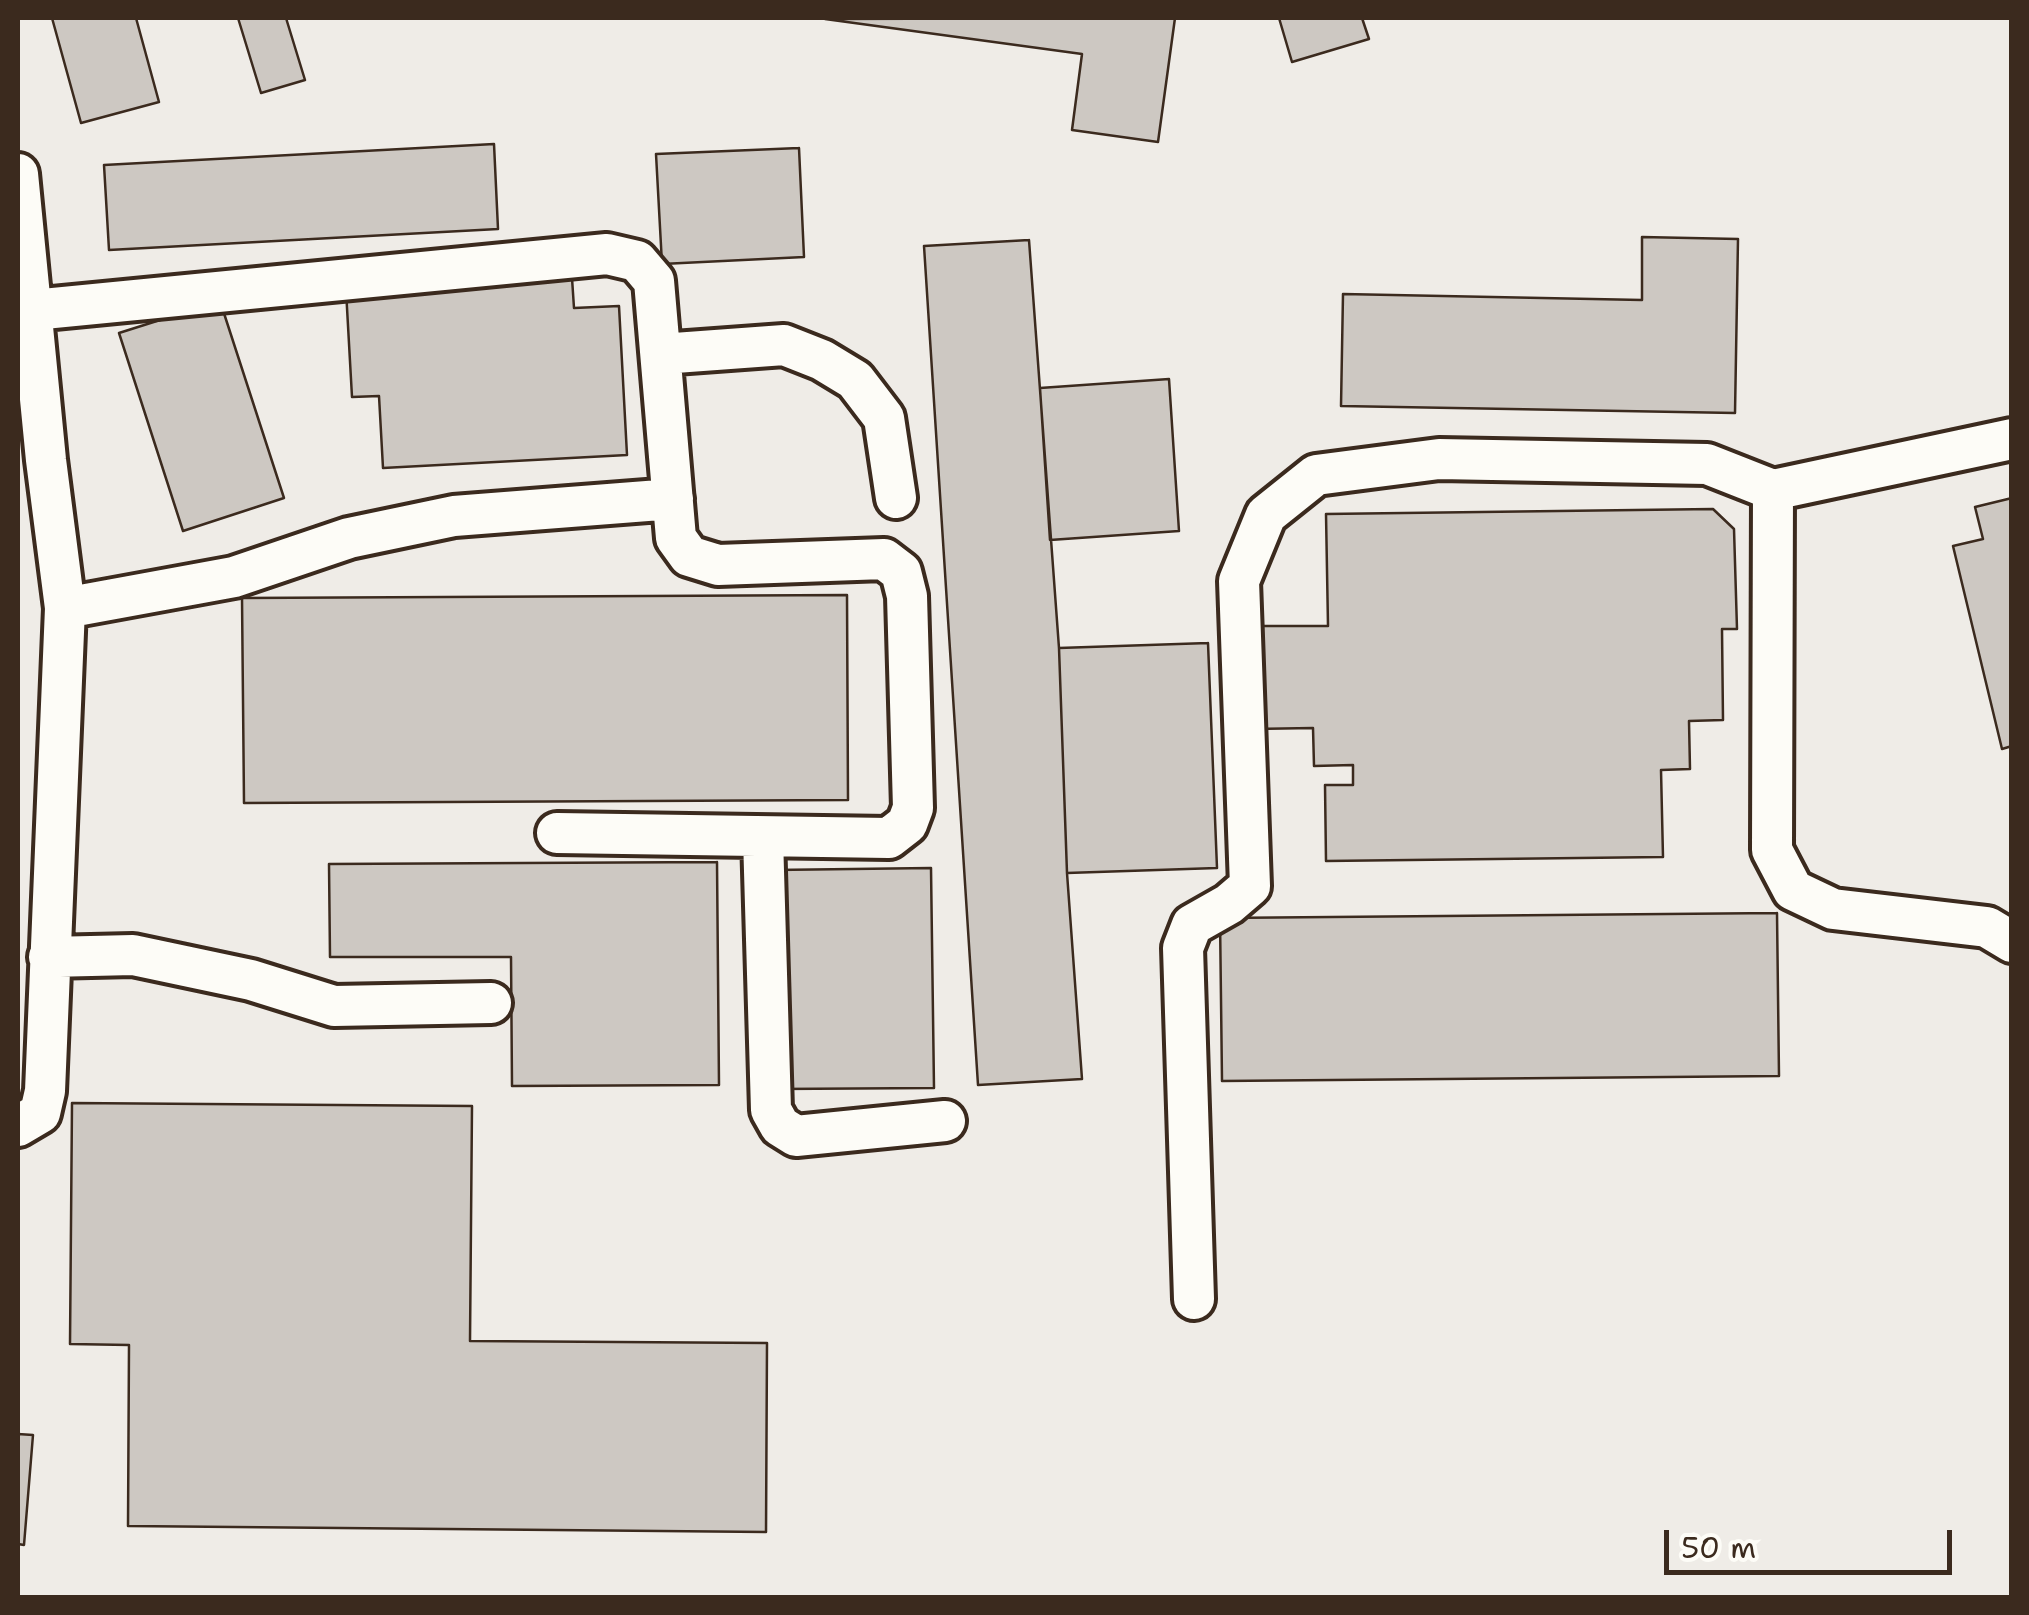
<!DOCTYPE html>
<html>
<head>
<meta charset="utf-8">
<style>
  body { margin:0 }
  #map { position:relative; width:2029px; height:1615px; overflow:hidden; background:#fdfcf7; font-family:"Shantell Sans",sans-serif }
  canvas { display:block }
  .frame { position:absolute; inset:0; border:20px solid #3b2a1e; pointer-events:none }
  .scale { position:absolute; left:1664px; top:1530px; width:288px; height:45px; box-sizing:border-box; border:5px solid #3b2a1e; border-top:0; padding-left:12px; font-size:30px; line-height:35px; white-space:nowrap; color:#3b2a1e; -webkit-text-stroke:8px #fdfcf7; paint-order:stroke }
</style>
</head>
<body>
<div id="map">
<canvas width="2029" height="1615"></canvas>
<div class="frame"></div>
<div class="scale">50 m</div>
</div>
<script>
const g = document.querySelector('canvas').getContext('2d');
g.lineJoin = 'round';
function fillPath(path, color) { g.fillStyle = color; g.fill(path, 'evenodd'); }
const poly = rows => new Path2D(rows.map(r => 'M' + r).join(''));
function stroke(path, color, width, dash) { g.strokeStyle = color; g.lineWidth = width; g.lineCap = dash ? 'butt' : 'round'; g.setLineDash(dash || []); g.stroke(path); }
const built = poly([
  [18,18,2011,18,2011,1597,18,1597]
]);
const building = poly([
  [52,18,136,18,159,102,81,123,52,18],
  [238,18,286,18,305,80,261,93,238,18],
  [1175,18,1158,142,1072,130,1082,54,825,19,1175,18],
  [1279,18,1362,18,1369,39,1292,62,1279,18],
  [494,144,498,229,109,250,104,165,494,144],
  [799,148,804,257,662,264,656,154,799,148],
  [1642,237,1738,239,1735,413,1341,406,1343,294,1642,300,1642,237],
  [1029,240,1059,648,1067,873,1082,1079,978,1085,924,246,1029,240],
  [572,278,574,308,619,306,627,455,383,468,379,396,352,397,346,290,572,278],
  [220,301,284,498,183,531,119,333,220,301],
  [1169,379,1179,531,1050,540,1040,388,1169,379],
  [2012,498,2012,746,2002,749,1953,546,1983,539,1975,507,2012,498],
  [1713,509,1734,529,1737,629,1722,629,1723,720,1689,721,1690,769,1661,770,1663,857,1326,861,1325,785,1353,785,1353,765,1314,766,1313,728,1253,729,1251,626,1328,626,1326,514,1713,509],
  [847,595,848,800,244,803,242,598,847,595],
  [1208,643,1217,868,1067,873,1059,648,1208,643],
  [717,862,719,1085,512,1086,511,957,330,957,329,864,717,862],
  [931,868,934,1088,777,1089,774,870,931,868],
  [1777,913,1779,1076,1222,1081,1220,918,1777,913],
  [72,1103,472,1106,470,1341,767,1343,766,1532,128,1526,129,1345,70,1344,72,1103],
  [18,1434,33,1435,24,1545,18,1544,18,1434]
]);
const minor = poly([
  [18,174,46,460,65,608,45,1091,40,1113,18,1126],
  [33,310,607,254,637,261,654,281,676,538,689,556,718,565,884,559,901,572,907,596,913,808,907,824,889,838,557,833],
  [661,354,784,345,822,360,855,380,884,418,896,498],
  [1773,490,1772,850,1793,890,1833,909,1987,927,2012,942],
  [65,608,234,577,349,538,454,516,673,499],
  [763,837,771,1110,780,1126,796,1136,945,1121],
  [49,957,133,955,251,980,334,1006,491,1003],
  [1194,1299,1183,948,1192,925,1229,904,1250,886,1239,581,1266,515,1316,475,1439,459,1707,464,1773,490,2012,439]
]);
fillPath(built, '#efece7');
fillPath(building, '#cdc8c2');
stroke(building, '#3b2a1e', 2.5);
stroke(minor, '#3b2a1e', 48);
stroke(minor, '#fdfcf7', 40);
</script>
</body>
</html>
